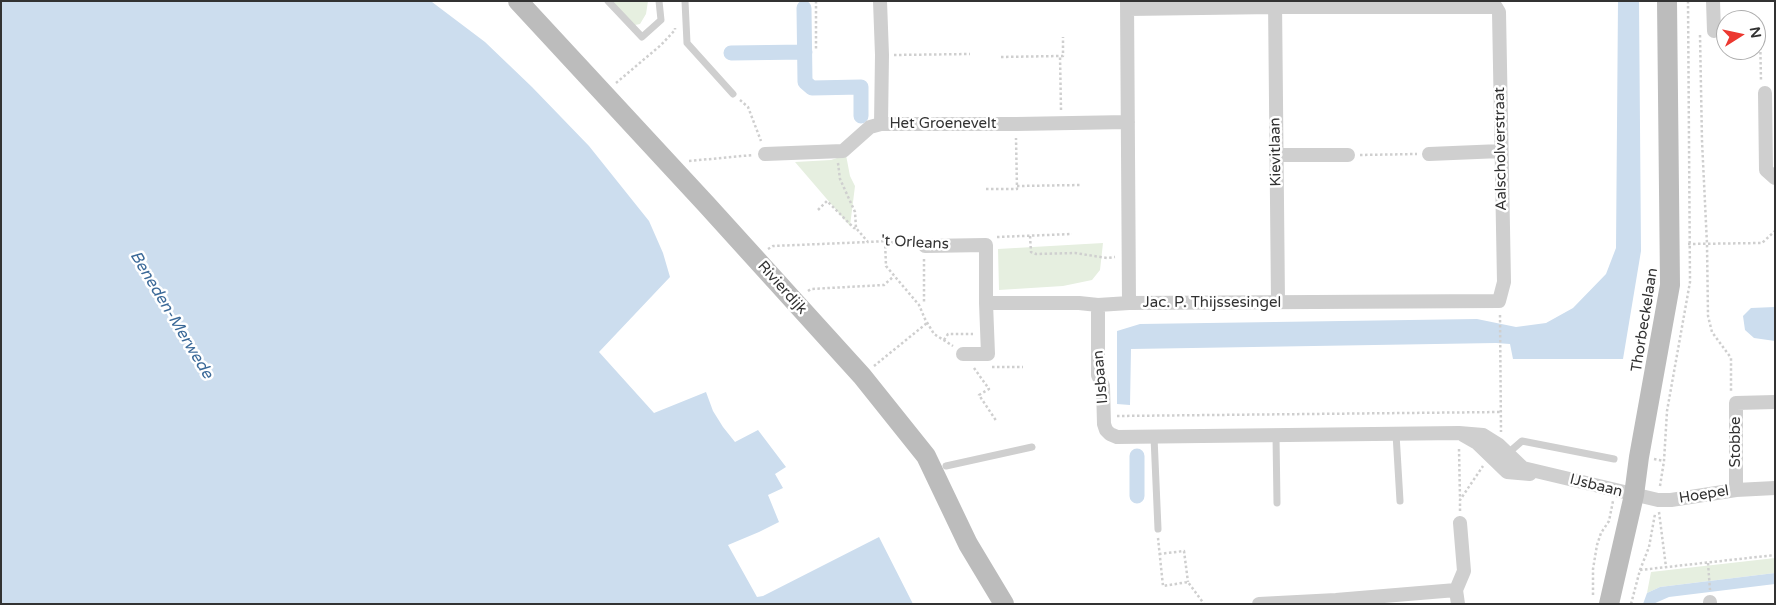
<!DOCTYPE html>
<html>
<head>
<meta charset="utf-8">
<style>
  body { margin:0 }
  #map { position:relative; width:1776px; height:605px; overflow:hidden; background:#fff; font-family:"Varela Round",sans-serif }
  canvas { display:block }
  .frame { position:absolute; inset:0; border:2px solid #323232; pointer-events:none }
  .north { position:absolute; left:1716px; top:10px; width:50px; height:50px; box-sizing:border-box; background:#fff; border:1px solid #adadad; border-radius:50%; rotate:80deg; font-size:14px; font-weight:700; line-height:20px; text-align:center; color:#323232 }
  .north::after { content:''; display:block; margin:auto; width:18px; height:22px; background:#ec3830; clip-path:polygon(50% 0,100% 100%,50% 72%,0 100%) }
</style>
</head>
<body>
<div id="map">
<canvas width="1776" height="605"></canvas>
<div class="frame"></div>
<div class="north">N</div>
</div>
<script>
const g = document.querySelector('canvas').getContext('2d');
g.lineJoin = 'round';
function fillPath(path, color) { g.fillStyle = color; g.fill(path, 'evenodd'); }
const poly = rows => new Path2D(rows.map(r => 'M' + r).join(''));
function stroke(path, color, width, dash) { g.strokeStyle = color; g.lineWidth = width; g.lineCap = dash ? 'butt' : 'round'; g.setLineDash(dash || []); g.stroke(path); }
function label(font, color, halo, rows, align = 'center') {
  g.font = font + ' "Varela Round",sans-serif'; g.lineWidth = 5; g.setLineDash([]); g.textBaseline = 'middle'; g.strokeStyle = halo; g.fillStyle = color; for (const [text, x, y, turn = 0] of rows) {
    g.save(); g.translate(x, y); g.rotate((+turn || 0) * Math.PI / 180); g.textAlign = isNaN(turn) ? turn : align; if (halo) g.strokeText(text, 0, 0); g.fillText(text, 0, 0); g.restore();
  }
}
const green = poly([
  [610,1,648,1,646,14,640,24,635,25],
  [846,155,850,176,855,186,850,226,795,162,831,160],
  [1103,243,1100,270,1092,280,1063,286,999,290,998,249],
  [1775,558,1775,573,1660,587,1647,593,1651,572]
]);
const water = poly([
  [1,1,432,2,485,42,532,87,589,146,649,221,663,253,670,277,599,352,654,413,706,392,713,411,723,427,735,442,758,430,786,467,775,474,783,488,768,495,779,522,759,532,728,545,757,597,763,596,879,537,913,604,1,604],
  [1618,1,1639,1,1641,251,1623,359,1513,359,1510,344,1496,343,1131,349,1130,405,1117,404,1117,331,1140,324,1477,319,1516,327,1546,323,1573,308,1606,274,1616,248],
  [1775,307,1775,341,1754,338,1745,330,1743,316,1751,308],
  [1775,573,1775,584,1669,597,1653,604,1643,604,1647,593,1660,587]
]);
const canal = poly([
  [804,8,805,82,812,88,861,87,861,116],
  [731,53,805,52],
  [1137,496,1137,456]
]);
const path = poly([
  [816,1,816,49],
  [1756,31,1760,31,1761,81],
  [1700,35,1702,141,1707,244,1708,316,1712,332,1731,358,1731,391],
  [894,55,970,54],
  [1001,57,1060,56],
  [616,83,661,45,675,30,675,28],
  [740,100,748,107,761,141],
  [1061,110,1060,56,1063,56,1063,37],
  [1360,155,1417,154],
  [689,161,753,155],
  [838,163,840,179,855,212,856,228,868,242,886,241,901,244,913,243],
  [1017,186,1080,185],
  [986,189,1017,189,1016,138],
  [818,210,827,201,854,228,856,228],
  [1030,236,1031,252,1036,254,1075,253,1107,258,1115,257],
  [997,237,1072,234],
  [885,241,886,266,919,305,925,319,934,334,953,346],
  [1688,244,1762,243,1775,231],
  [768,249,773,246,868,242],
  [924,259,924,303],
  [808,291,811,289,884,285,894,276],
  [1500,315,1501,432],
  [944,340,948,334,973,334],
  [874,366,927,323],
  [992,367,1023,367],
  [974,368,989,389,979,395,997,422],
  [1117,416,1501,412],
  [1459,449,1460,498],
  [1654,459,1664,461],
  [1660,486,1664,461,1667,411,1690,282,1688,1],
  [1460,511,1460,500,1483,466],
  [1659,512,1666,567],
  [1158,538,1163,586,1188,582,1204,604],
  [1159,554,1184,551,1188,582],
  [1708,563,1710,590],
  [1640,570,1775,555],
  [1593,595,1593,569,1597,545,1601,533,1609,521,1613,501],
  [1631,604,1640,570,1649,547,1655,514]
]);
const lane = poly([
  [608,1,642,37,661,20,659,1],
  [685,1,687,43,733,94],
  [1396,434,1400,501],
  [1276,436,1277,503],
  [1154,437,1158,529],
  [1507,454,1522,441,1614,459],
  [946,466,1032,447]
]);
const street = poly([
  [880,1,882,55,881,124,1016,124,1128,122],
  [1127,1,1129,303,1499,301,1504,282,1499,12,1496,7,1275,7,1128,9],
  [1275,1,1278,302],
  [1713,1,1714,31],
  [1765,93,1766,170,1775,178],
  [765,154,843,151,870,127,881,124],
  [1429,154,1501,151],
  [1276,155,1348,155],
  [925,246,986,245,986,303,1079,303,1098,305],
  [1129,303,1098,305,1098,375,1103,386,1104,424,1106,430,1110,434,1117,437,1459,433,1483,435,1499,445,1523,468,1658,500,1671,500,1736,490,1775,488],
  [963,354,988,354,986,303],
  [1463,435,1477,443,1507,472,1530,474],
  [1736,490,1736,403,1775,402],
  [1259,604,1336,600,1456,590],
  [1458,604,1456,590,1464,571,1460,523],
  [1710,604,1710,602]
]);
const secondary = poly([
  [518,1,706,204,862,376,926,456,968,544,1004,604],
  [1609,604,1634,495,1639,457,1670,285,1667,1]
]);
const streetNames = [
  ["Het Groenevelt",943,124],
  ["Aalscholverstraat",1501,149,-91],
  ["Kievitlaan",1276,152,-91],
  ["'t Orleans",915,243,3],
  ["Rivierdijk",782,288,48],
  ["Jac. P. Thijssesingel",1212,303],
  ["Thorbeckelaan",1645,320,-81],
  ["IJsbaan",1101,377,-95],
  ["Stobbe",1736,442,-90],
  ["IJsbaan",1596,486,14],
  ["Hoepel",1704,495,-9]
];
const waterNames = [
  ["Beneden-Merwede",171,315,59]
];
fillPath(green, '#e6efe0');
fillPath(water, '#cde');
stroke(canal, '#cde', 15);
stroke(path, '#cfcfcf', 2.5, [2.5, 2.5]);
stroke(lane, '#cfcfcf', 7);
stroke(street, '#cfcfcf', 14);
stroke(secondary, '#bcbcbc', 20);
label('15px', '#323232', '#fff', streetNames);
label('italic 16px', '#3b6998', '#fff', waterNames);
</script>
</body>
</html>
